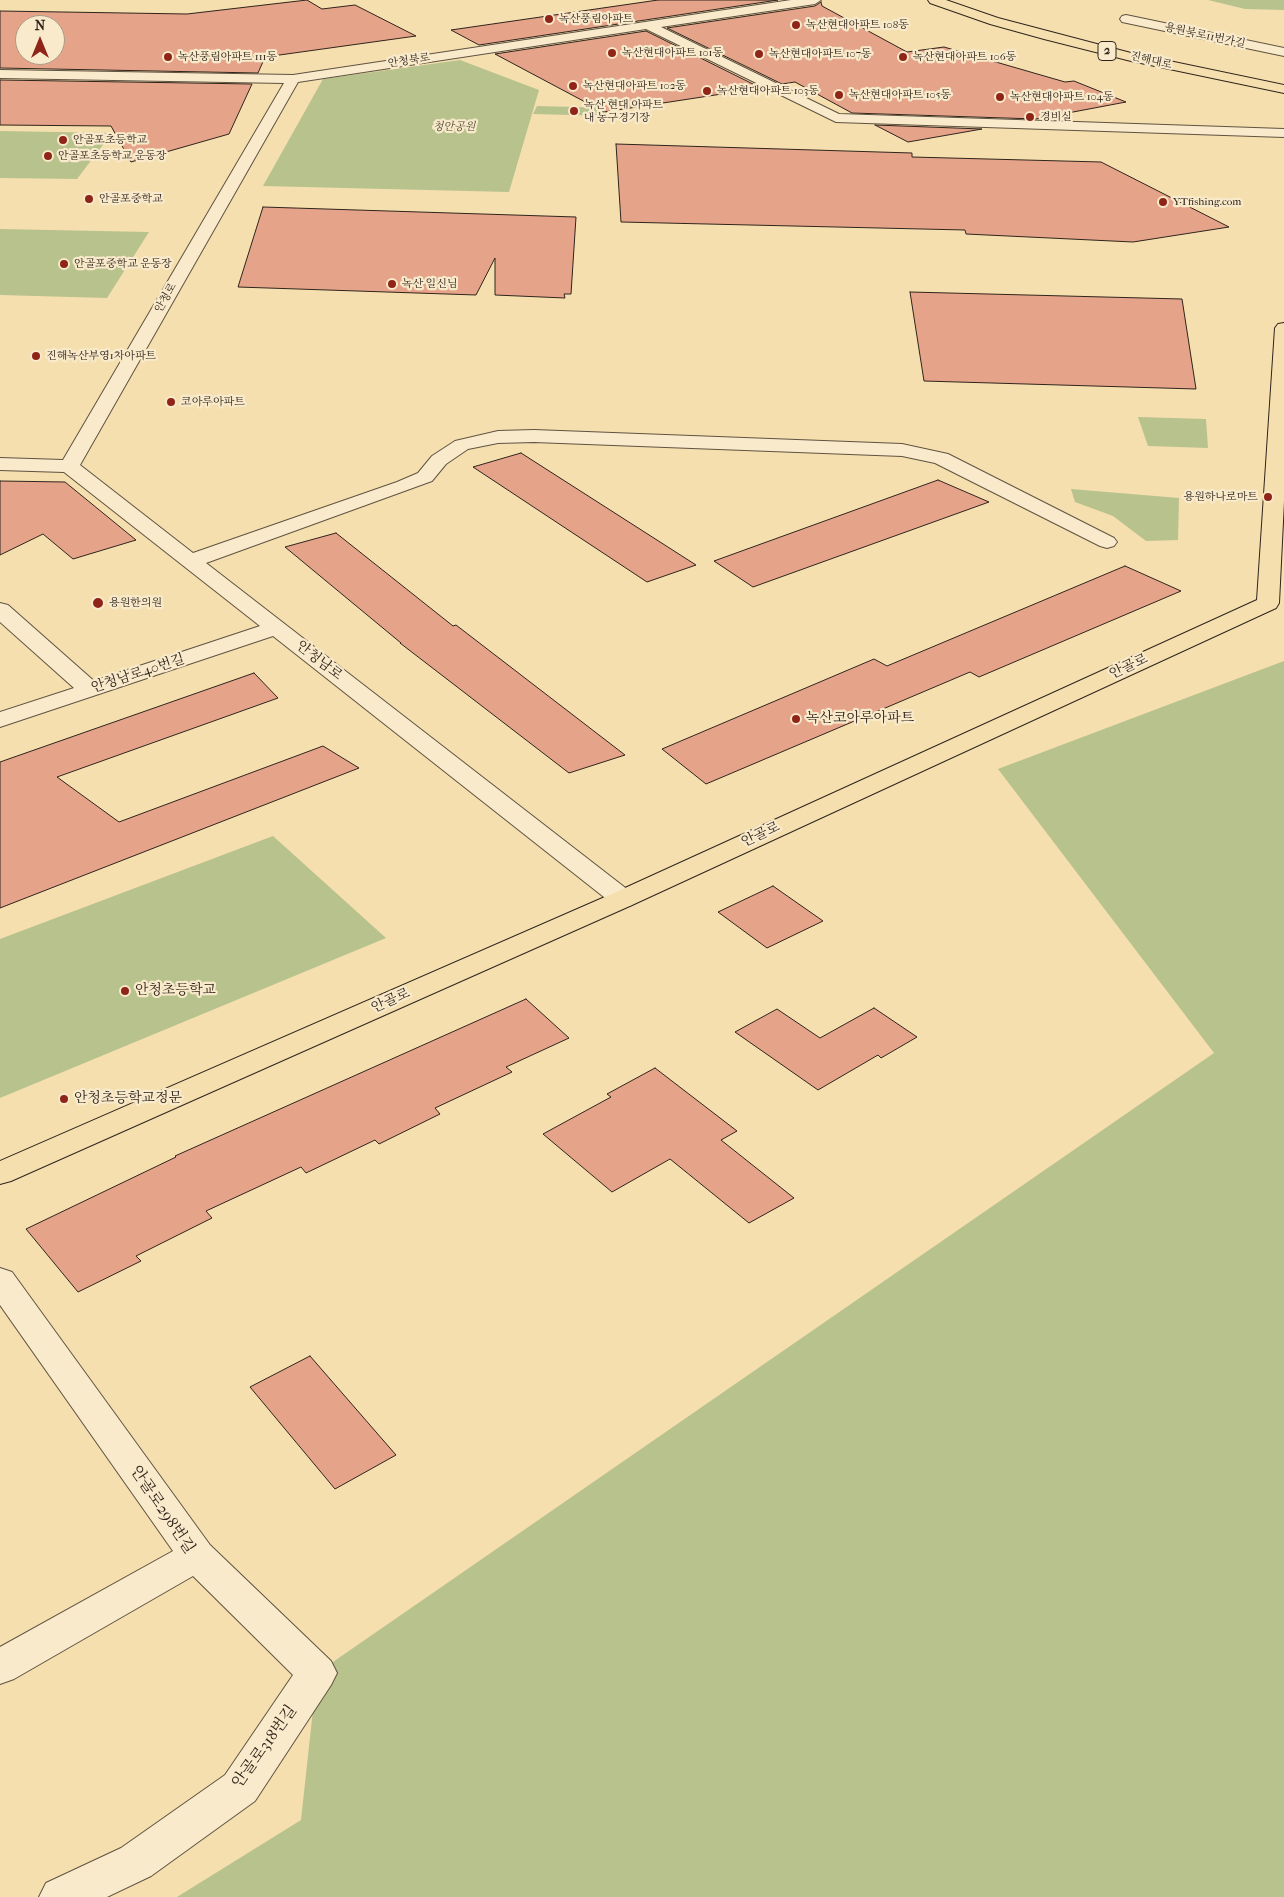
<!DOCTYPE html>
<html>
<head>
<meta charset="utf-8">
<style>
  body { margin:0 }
  #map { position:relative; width:1284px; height:1897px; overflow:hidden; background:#f5dfaf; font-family:"IM FELL French Canon",serif }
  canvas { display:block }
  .north { position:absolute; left:15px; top:15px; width:50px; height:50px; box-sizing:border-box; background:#f8eacb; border:1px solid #a89b85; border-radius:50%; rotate:0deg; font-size:14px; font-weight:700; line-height:20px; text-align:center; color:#2f241c }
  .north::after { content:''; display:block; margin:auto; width:18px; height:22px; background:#8f2418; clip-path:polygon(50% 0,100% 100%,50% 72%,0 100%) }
</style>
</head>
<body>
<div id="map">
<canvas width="1284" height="1897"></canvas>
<div class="north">N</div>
</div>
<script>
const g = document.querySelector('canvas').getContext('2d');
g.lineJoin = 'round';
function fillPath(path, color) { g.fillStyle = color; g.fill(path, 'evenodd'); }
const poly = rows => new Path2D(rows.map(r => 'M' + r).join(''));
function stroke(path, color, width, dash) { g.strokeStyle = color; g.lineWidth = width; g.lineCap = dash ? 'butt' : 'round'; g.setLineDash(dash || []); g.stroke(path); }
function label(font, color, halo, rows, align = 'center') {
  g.font = font + ' "IM FELL French Canon","Noto Serif KR",serif'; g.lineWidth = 4.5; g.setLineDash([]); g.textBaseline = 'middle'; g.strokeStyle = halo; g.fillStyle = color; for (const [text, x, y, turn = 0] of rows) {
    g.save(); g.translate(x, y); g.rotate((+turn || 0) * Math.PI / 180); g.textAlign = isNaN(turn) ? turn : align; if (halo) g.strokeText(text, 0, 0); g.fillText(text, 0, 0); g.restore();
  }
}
const green = poly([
  [1208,0,1284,0,1284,10,1245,9],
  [460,60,539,90,509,192,263,186,323,79],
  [537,106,614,108,610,116,533,114],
  [0,131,112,133,77,179,0,178],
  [0,229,149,232,107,298,0,295],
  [1138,417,1206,419,1208,448,1148,446],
  [1071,489,1179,498,1178,540,1146,541,1113,516,1075,502],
  [1284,661,1284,1897,177,1897,301,1820,317,1673,1214,1053,998,769],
  [273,836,386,938,0,1098,0,939]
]);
const building = poly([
  [307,0,322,9,355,5,416,36,265,57,258,73,0,68,0,11,187,14,307,0],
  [25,25,55,25,55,55,25,55,25,25],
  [658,0,778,0,479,45,451,30,658,0],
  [821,2,822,6,907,52,944,47,1065,82,1074,81,1126,102,1036,119,852,113,795,82,782,84,667,28,815,6,821,2],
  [646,31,761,88,604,112,495,54,646,31],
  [0,80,252,84,229,134,131,162,111,126,0,125,0,80],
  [875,125,982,129,908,142,875,125],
  [616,144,912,153,912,157,1101,162,1229,227,1133,242,966,234,965,230,621,222,616,144],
  [263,207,576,217,571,294,564,294,565,298,495,295,495,258,476,295,238,287,263,207],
  [910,292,1182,299,1196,389,924,381,910,292],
  [521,453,696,565,647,582,473,467,521,453],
  [938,480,989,502,753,587,714,561,938,480],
  [0,481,65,482,136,540,73,559,43,534,0,555,0,481],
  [336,533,453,626,456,625,625,755,569,773,400,643,401,643,285,547,336,533],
  [1125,566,1181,591,979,677,970,672,706,784,662,749,874,659,887,666,1125,566],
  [254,673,278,698,57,777,119,822,323,746,359,768,0,908,0,762,254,673],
  [773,886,823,921,767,948,718,912,773,886],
  [526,999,569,1038,506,1067,512,1072,435,1108,440,1114,379,1144,375,1140,306,1173,301,1167,206,1211,212,1218,136,1256,141,1261,78,1292,26,1229,176,1157,175,1156,526,999],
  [874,1008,917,1037,881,1058,878,1055,818,1090,735,1032,777,1009,820,1038,874,1008],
  [655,1068,737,1131,721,1140,794,1198,749,1223,670,1159,612,1192,543,1134,611,1097,607,1094,655,1068],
  [310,1356,396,1455,335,1489,250,1387,310,1356]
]);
const minor = poly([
  [791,0,821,0,815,4,661,27,839,114,1284,129,1284,137,836,122,646,29,298,82,80,465,193,553,397,482,418,473,432,456,455,441,498,431,534,430,902,444,948,454,1114,538,1117,542,1114,546,1107,548,1100,546,935,463,902,456,534,442,498,443,468,449,446,464,432,481,206,563,632,893,636,899,632,905,623,907,614,905,273,636,0,727,0,712,74,688,0,622,0,603,8,605,94,681,260,626,64,472,0,470,0,458,63,460,284,83,0,78,0,70,293,75,791,0],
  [1126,15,1284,48,1284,56,1122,22,1120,19,1122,16,1126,15],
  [0,1268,12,1272,210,1545,331,1661,337,1673,331,1685,255,1801,151,1876,107,1897,39,1897,46,1883,121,1848,225,1775,293,1675,193,1576,14,1679,0,1684,0,1647,173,1551,0,1305,0,1268]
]);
const major = poly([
  [928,0,946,0,998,18,1131,53,1284,85,1284,93,1131,61,1044,39,990,24,930,3,928,0],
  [1284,323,1284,501,1279,603,1276,608,632,905,11,1181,0,1184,0,1161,614,893,1257,600,1275,328,1278,324,1284,323]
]);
const markers = [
  [549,19,5,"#8f2418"],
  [796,25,5,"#8f2418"],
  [612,53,5,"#8f2418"],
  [759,54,5,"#8f2418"],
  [168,57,5,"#8f2418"],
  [903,57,5,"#8f2418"],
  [573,86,5,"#8f2418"],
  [707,91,5,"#8f2418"],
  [839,95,5,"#8f2418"],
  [1000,97,5,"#8f2418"],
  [574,111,5,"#8f2418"],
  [1030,117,5,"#8f2418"],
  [63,140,5,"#8f2418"],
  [48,156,5,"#8f2418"],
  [89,199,5,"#8f2418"],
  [1163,202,5,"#8f2418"],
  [64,264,5,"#8f2418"],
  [392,284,5,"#8f2418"],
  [36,356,5,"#8f2418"],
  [171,402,5,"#8f2418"],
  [1268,497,5,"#8f2418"],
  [98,603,6,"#8f2418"],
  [796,719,5,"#8f2418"],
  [125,991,5,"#8f2418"],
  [64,1099,5,"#8f2418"]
];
const farPoinames = [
  ["녹산풍림아파트",559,19],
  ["녹산현대아파트 108동",806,25],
  ["녹산현대아파트 101동",622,53],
  ["녹산현대아파트 107동",769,54],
  ["녹산풍림아파트 111동",178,57],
  ["녹산현대아파트 106동",913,57],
  ["녹산현대아파트 102동",583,86],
  ["녹산현대아파트 103동",717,91],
  ["녹산현대아파트 105동",849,95],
  ["녹산현대아파트 104동",1010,97],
  ["녹산 현대 아파트",584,105],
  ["내 농구경기장",584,118],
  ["경비실",1040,117],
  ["안골포초등학교",73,140],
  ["안골포초등학교 운동장",58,156],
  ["안골포중학교",99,199],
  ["YTfishing.com",1173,202],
  ["안골포중학교 운동장",74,264],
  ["녹산 일신님",402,284],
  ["진해녹산부영1차아파트",46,356],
  ["코아루아파트",181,402],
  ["용원하나로마트",1258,497,"right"],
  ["용원한의원",109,603]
];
const farStreetnames = [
  ["용원북로11번가길",1205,36,12],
  ["안청북로",409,61,-9],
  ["진해대로",1151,61,13],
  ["안청로",166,298,-60]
];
const farParknames = [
  ["청안공원",454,127]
];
const shields = [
  [1107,51,18]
];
const shieldNames = [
  ["2",1107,51]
];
const streetNames = [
  ["안청남로",319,661,38],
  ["안골로",1129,667,-25],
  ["안청남로40번길",138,674,-18],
  ["안골로",761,835,-25],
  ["안골로",391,1001,-24]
];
const poiNames = [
  ["녹산코아루아파트",806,719],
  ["안청초등학교",135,991],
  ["안청초등학교정문",74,1099]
];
const nearStreetnames = [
  ["안골로298번길",162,1510,56],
  ["안골로318번길",265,1747,-54]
];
fillPath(green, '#b8c28d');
fillPath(building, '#e5a48a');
stroke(building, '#2f241c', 1);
stroke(minor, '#605341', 2);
stroke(major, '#2f241c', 2);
fillPath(minor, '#f8eacb');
fillPath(major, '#f5dfaf');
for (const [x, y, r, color] of markers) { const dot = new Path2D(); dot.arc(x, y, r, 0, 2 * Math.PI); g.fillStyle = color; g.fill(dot); stroke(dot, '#f8eacb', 2); }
label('11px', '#2f241c', '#f8eacb', farPoinames, 'left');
label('11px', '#2f241c', '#f8eacb', farStreetnames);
label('italic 11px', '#514c38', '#f8eacb', farParknames);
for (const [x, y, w] of shields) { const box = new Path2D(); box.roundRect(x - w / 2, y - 9.5, w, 19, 4); g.fillStyle = '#f8eacb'; g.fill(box); stroke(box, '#2f241c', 1); }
label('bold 12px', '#2f241c', null, shieldNames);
label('14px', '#2f241c', '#f8eacb', streetNames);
label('14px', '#2f241c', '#f8eacb', poiNames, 'left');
label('16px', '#2f241c', '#f8eacb', nearStreetnames);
</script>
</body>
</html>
